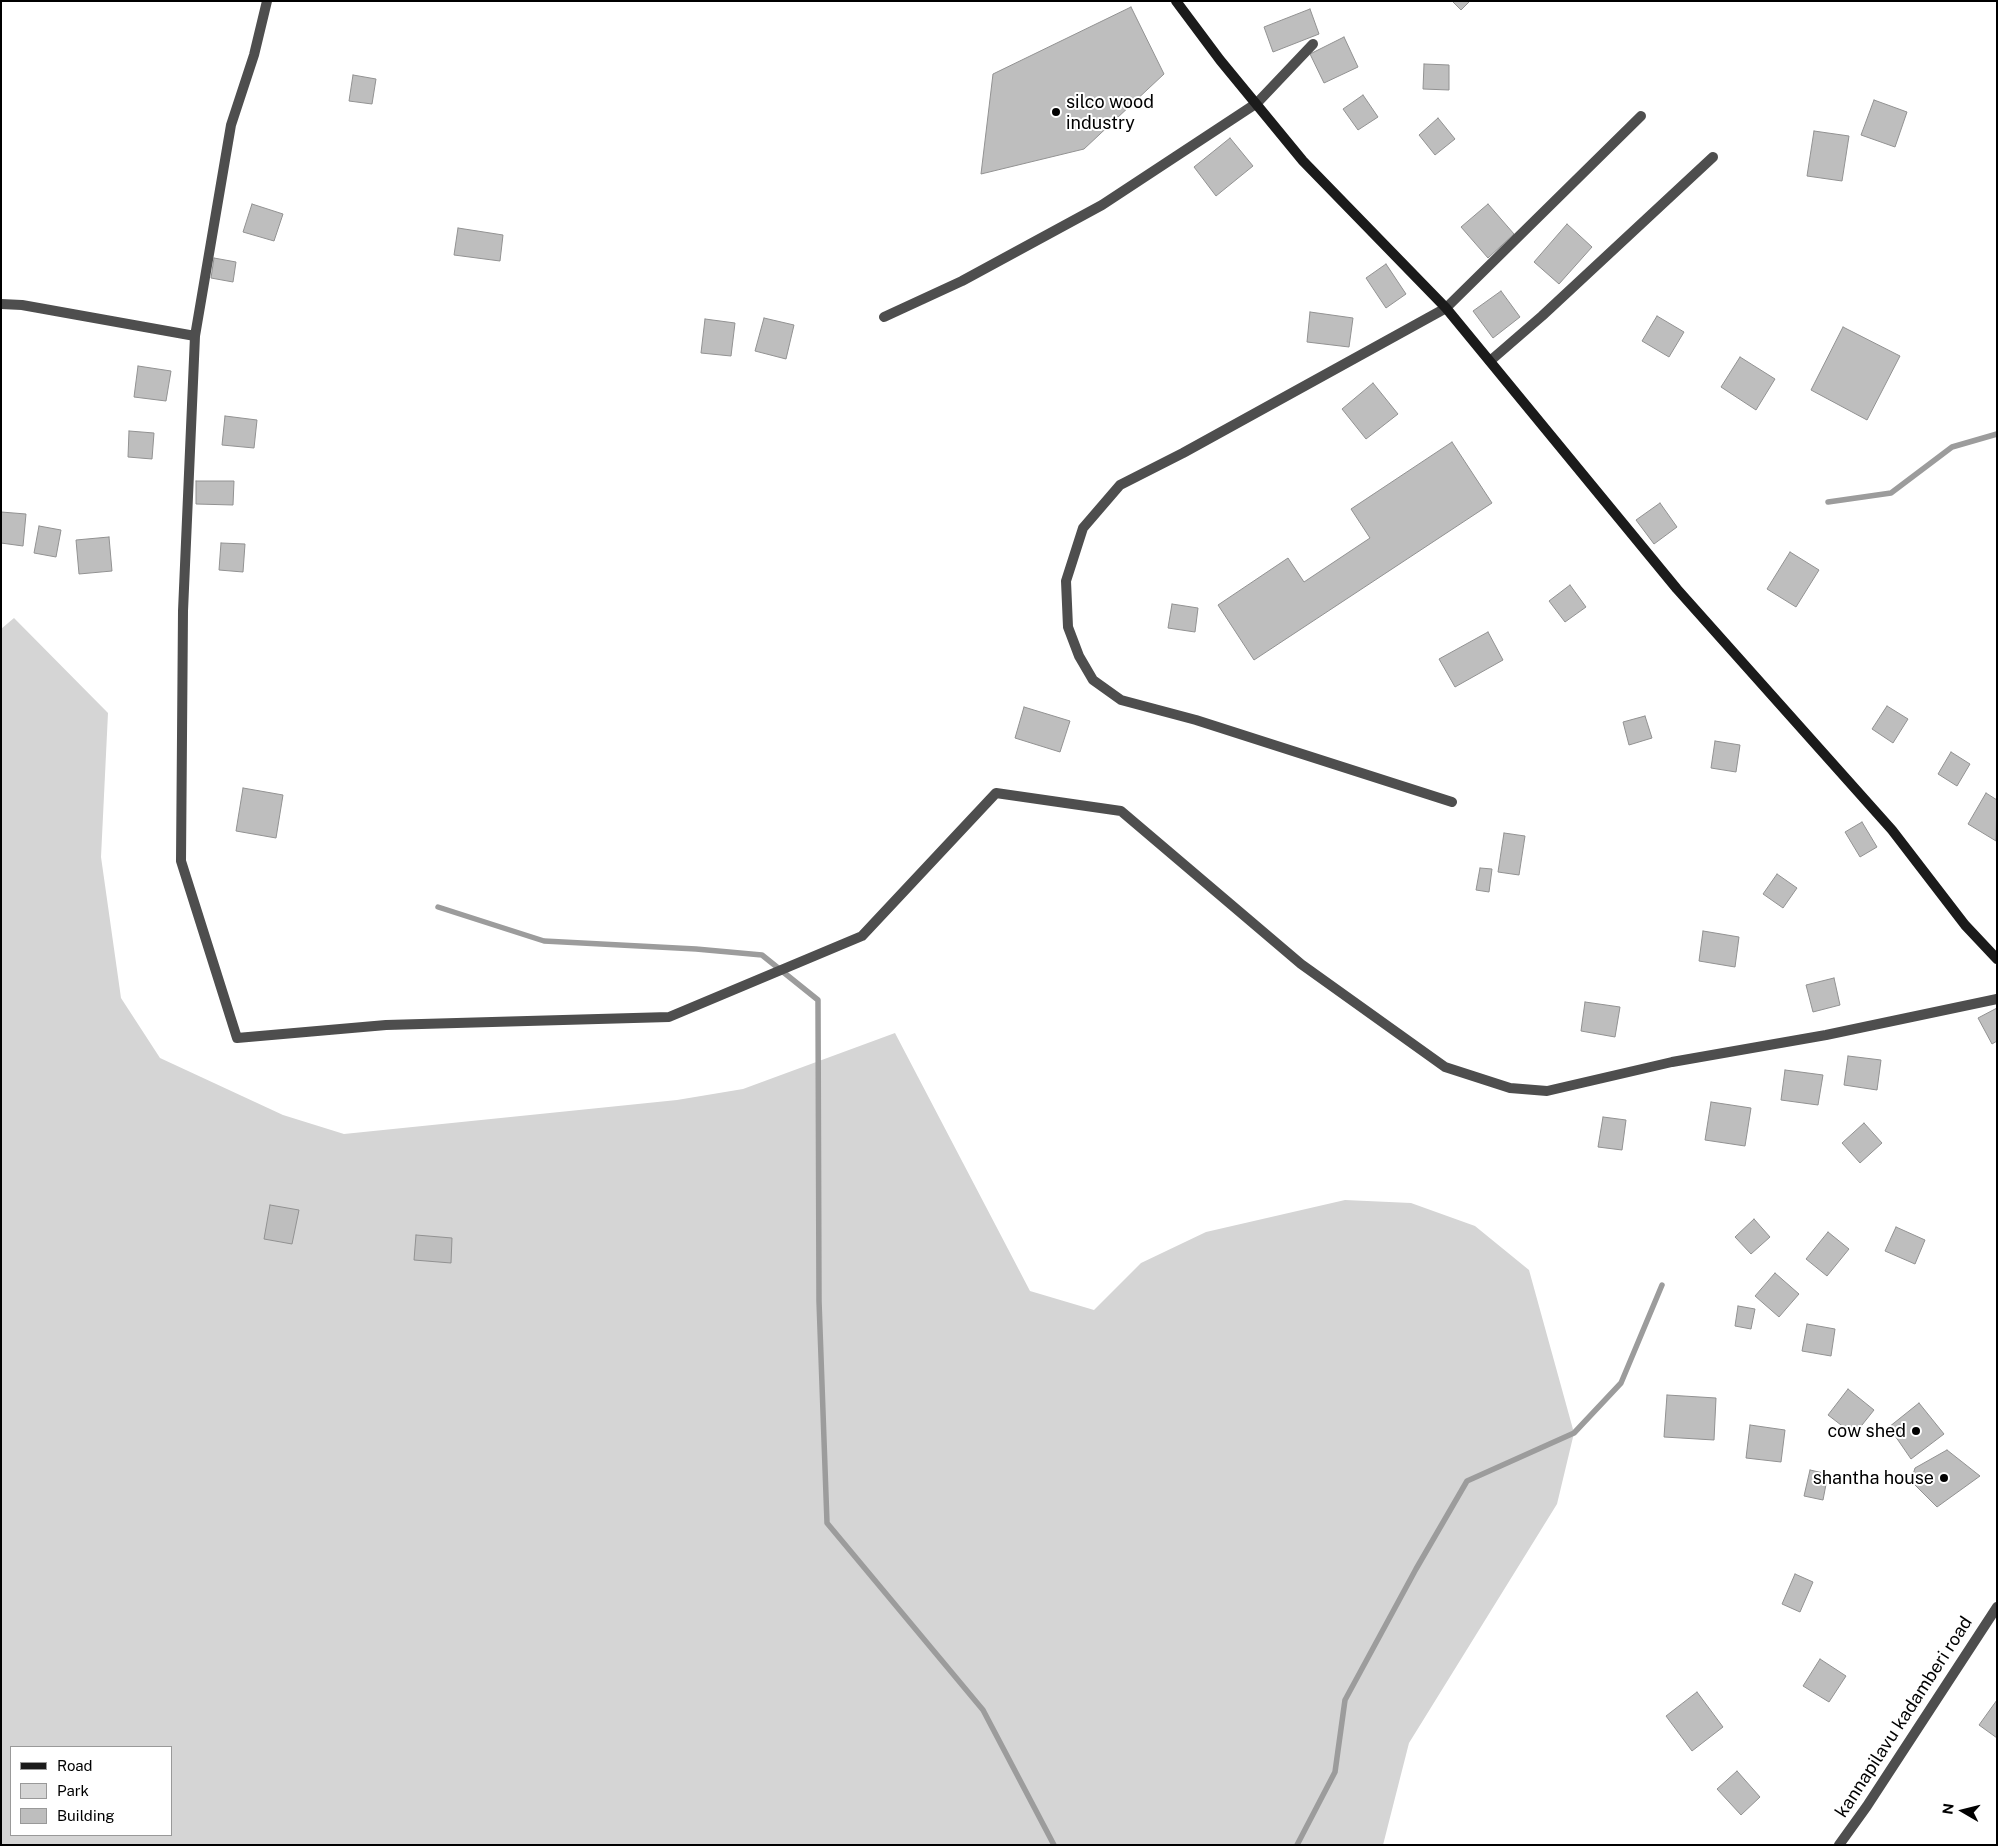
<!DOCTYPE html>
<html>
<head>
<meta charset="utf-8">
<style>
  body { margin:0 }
  #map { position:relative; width:1998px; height:1846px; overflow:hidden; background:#fff; font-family:"Public Sans",sans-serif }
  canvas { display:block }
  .frame { position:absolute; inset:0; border:2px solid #000; pointer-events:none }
  .legend { position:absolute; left:10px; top:1746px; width:162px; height:90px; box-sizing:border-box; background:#fff; border:1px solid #999; margin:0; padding:6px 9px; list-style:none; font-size:15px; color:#000 }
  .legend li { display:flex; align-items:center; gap:10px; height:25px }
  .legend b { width:25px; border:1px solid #999 }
  .north { position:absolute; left:1938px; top:1786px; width:50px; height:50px; -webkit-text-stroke:4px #fff; paint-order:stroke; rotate:278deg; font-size:14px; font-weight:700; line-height:20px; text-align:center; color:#000 }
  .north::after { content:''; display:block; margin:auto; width:18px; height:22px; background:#000; clip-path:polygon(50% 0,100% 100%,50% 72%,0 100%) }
</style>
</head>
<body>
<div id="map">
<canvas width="1998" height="1846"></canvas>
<div class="frame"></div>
<ul class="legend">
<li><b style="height:6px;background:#1b1b1b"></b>Road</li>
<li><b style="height:14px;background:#d5d5d5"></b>Park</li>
<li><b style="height:14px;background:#bebebe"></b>Building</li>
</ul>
<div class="north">N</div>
</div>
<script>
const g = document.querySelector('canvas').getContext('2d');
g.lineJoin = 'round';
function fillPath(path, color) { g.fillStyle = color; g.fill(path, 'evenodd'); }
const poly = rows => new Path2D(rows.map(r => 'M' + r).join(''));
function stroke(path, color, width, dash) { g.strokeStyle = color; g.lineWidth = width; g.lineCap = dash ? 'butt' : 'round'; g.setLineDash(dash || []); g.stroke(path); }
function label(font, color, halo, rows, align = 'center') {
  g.font = font + ' "Public Sans",sans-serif'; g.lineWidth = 4; g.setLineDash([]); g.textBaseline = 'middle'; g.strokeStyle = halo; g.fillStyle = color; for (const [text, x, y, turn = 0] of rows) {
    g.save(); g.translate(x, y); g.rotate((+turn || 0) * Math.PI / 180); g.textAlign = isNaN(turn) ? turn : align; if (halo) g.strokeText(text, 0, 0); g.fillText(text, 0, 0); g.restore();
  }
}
const green = poly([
  [14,618,108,713,101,857,121,998,160,1058,283,1115,344,1134,677,1100,743,1089,895,1033,1030,1291,1094,1310,1141,1263,1206,1232,1345,1200,1411,1203,1475,1226,1529,1270,1574,1433,1557,1504,1409,1743,1383,1845,1,1845,1,629],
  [11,1747,171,1747,171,1835,11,1835]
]);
const stream = poly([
  [1828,502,1891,493,1952,447,1997,434],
  [438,907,544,941,696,949,762,955,818,1000,819,1301,827,1523,983,1710,1054,1845],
  [1297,1845,1335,1772,1345,1700,1416,1569,1467,1481,1574,1433,1621,1383,1662,1285]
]);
const building = poly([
  [1452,1,1470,1,1461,10,1452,1],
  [1131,7,1164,74,1084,149,981,174,993,74,1131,7],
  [1310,9,1319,34,1273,52,1264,27,1310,9],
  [1344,37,1358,67,1324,83,1310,54,1344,37],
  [1424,64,1449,65,1449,90,1423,89,1424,64],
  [353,75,376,79,372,104,349,101,353,75],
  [1363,95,1378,117,1358,130,1343,109,1363,95],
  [1874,100,1907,112,1895,147,1861,135,1874,100],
  [1438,118,1455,139,1435,155,1419,135,1438,118],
  [1814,131,1849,136,1842,181,1807,176,1814,131],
  [1230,138,1253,166,1216,196,1194,167,1230,138],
  [252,204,283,214,274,241,243,232,252,204],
  [1488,204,1514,234,1488,258,1461,227,1488,204],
  [1567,224,1592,247,1559,284,1534,262,1567,224],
  [458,228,503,235,500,261,454,255,458,228],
  [214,258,236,262,233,282,211,278,214,258],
  [1386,264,1406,294,1386,308,1366,278,1386,264],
  [1501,291,1520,317,1493,338,1473,311,1501,291],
  [1310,312,1353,318,1349,347,1307,342,1310,312],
  [1657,316,1684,332,1669,357,1642,341,1657,316],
  [764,318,794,325,786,359,755,351,764,318],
  [705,319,735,323,731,356,701,353,705,319],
  [1843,327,1900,356,1867,420,1811,390,1843,327],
  [1740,357,1775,379,1756,410,1721,387,1740,357],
  [138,366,171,371,166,401,134,397,138,366],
  [1373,383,1398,414,1366,439,1342,409,1373,383],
  [225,416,257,420,254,448,222,445,225,416],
  [129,431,154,433,152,459,128,457,129,431],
  [1452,442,1492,503,1254,660,1218,605,1288,558,1304,582,1370,538,1351,509,1452,442],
  [196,481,234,481,233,505,196,504,196,481],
  [1660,503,1677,527,1654,544,1636,520,1660,503],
  [1,512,26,514,23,546,1,543,1,512],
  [39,526,61,530,56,557,34,553,39,526],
  [109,537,112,571,79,574,76,540,109,537],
  [221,543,245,544,243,572,219,570,221,543],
  [1790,552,1819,570,1796,607,1767,589,1790,552],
  [1570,585,1586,607,1565,622,1549,601,1570,585],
  [1172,604,1198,608,1195,632,1168,628,1172,604],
  [1488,632,1503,660,1455,687,1439,659,1488,632],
  [1887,706,1908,719,1893,743,1872,729,1887,706],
  [1024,707,1070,721,1060,752,1015,738,1024,707],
  [1645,716,1652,738,1629,745,1623,722,1645,716],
  [1715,741,1740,745,1736,772,1711,768,1715,741],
  [1951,752,1970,764,1957,786,1938,774,1951,752],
  [243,788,283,795,276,838,236,831,243,788],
  [1986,793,1997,800,1996,841,1968,824,1986,793],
  [1862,822,1877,847,1860,857,1845,832,1862,822],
  [1504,833,1525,836,1519,875,1498,872,1504,833],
  [1480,868,1492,869,1489,892,1476,890,1480,868],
  [1777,874,1797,888,1783,908,1763,894,1777,874],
  [1703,931,1739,937,1735,967,1699,961,1703,931],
  [1834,978,1840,1005,1813,1012,1806,985,1834,978],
  [1585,1002,1620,1007,1615,1037,1581,1031,1585,1002],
  [1997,1008,1997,1041,1992,1044,1978,1018,1997,1008],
  [1848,1056,1881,1060,1877,1090,1844,1085,1848,1056],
  [1785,1070,1823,1075,1818,1105,1781,1100,1785,1070],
  [1711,1102,1751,1108,1745,1146,1705,1140,1711,1102],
  [1603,1117,1626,1120,1622,1150,1598,1147,1603,1117],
  [1864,1123,1882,1143,1860,1163,1842,1143,1864,1123],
  [270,1205,299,1210,292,1244,264,1239,270,1205],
  [1754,1219,1770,1237,1751,1254,1735,1237,1754,1219],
  [1896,1227,1925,1240,1915,1264,1885,1251,1896,1227],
  [1828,1232,1849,1249,1827,1276,1806,1259,1828,1232],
  [416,1235,452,1238,451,1263,414,1260,416,1235],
  [1775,1273,1799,1294,1779,1317,1755,1296,1775,1273],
  [1738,1306,1755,1309,1751,1329,1735,1326,1738,1306],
  [1807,1324,1835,1329,1831,1356,1802,1351,1807,1324],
  [1848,1389,1874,1410,1854,1435,1828,1415,1848,1389],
  [1667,1395,1716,1398,1714,1440,1664,1437,1667,1395],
  [1919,1403,1944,1434,1911,1459,1889,1427,1919,1403],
  [1750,1425,1785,1430,1781,1462,1746,1458,1750,1425],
  [1947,1450,1980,1476,1937,1507,1911,1481,1915,1468,1947,1450],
  [1810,1470,1828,1474,1823,1500,1804,1496,1810,1470],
  [1795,1574,1813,1582,1800,1612,1782,1604,1795,1574],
  [1820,1659,1846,1676,1829,1702,1803,1686,1820,1659],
  [1697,1692,1723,1727,1692,1751,1666,1716,1697,1692],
  [1997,1700,1997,1738,1979,1725,1997,1700],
  [1737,1771,1760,1797,1741,1815,1717,1789,1737,1771]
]);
const minor = poly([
  [267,1,254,55,231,125,195,336,183,611,181,861,237,1038,386,1025,669,1017,862,936,996,793,1121,811,1301,964,1445,1067,1510,1088,1547,1091,1672,1062,1826,1035,1997,999],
  [1,304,22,305,195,336],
  [884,317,962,281,1102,205,1257,103,1313,44],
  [1490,361,1542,316,1713,157],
  [1452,802,1196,720,1121,700,1093,680,1079,656,1068,627,1066,581,1083,528,1120,485,1183,453,1446,308,1641,116],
  [1839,1845,1867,1806,1997,1607]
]);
const secondary = poly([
  [1176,1,1220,60,1303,161,1446,308,1677,589,1892,830,1965,925,1997,959]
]);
const markers = [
  [1056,112,5,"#000"],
  [1916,1431,5,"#000"],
  [1944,1478,5,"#000"]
];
const poiNames = [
  ["silco wood",1066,102,"left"],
  ["industry",1066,123,"left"],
  ["cow shed",1906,1431],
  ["shantha house",1934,1478]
];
const streetNames = [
  ["kannapilavu kadamberi road",1904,1717,-57]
];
fillPath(green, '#d5d5d5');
stroke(stream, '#9c9c9c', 5.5);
fillPath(building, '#bebebe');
stroke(building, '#929292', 1);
stroke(minor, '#4e4e4e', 10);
stroke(secondary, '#1b1b1b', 10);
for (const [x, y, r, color] of markers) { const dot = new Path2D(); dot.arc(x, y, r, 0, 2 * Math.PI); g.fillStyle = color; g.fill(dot); stroke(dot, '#fff', 2); }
label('18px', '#000', '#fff', poiNames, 'right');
label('18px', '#000', '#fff', streetNames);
</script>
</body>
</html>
